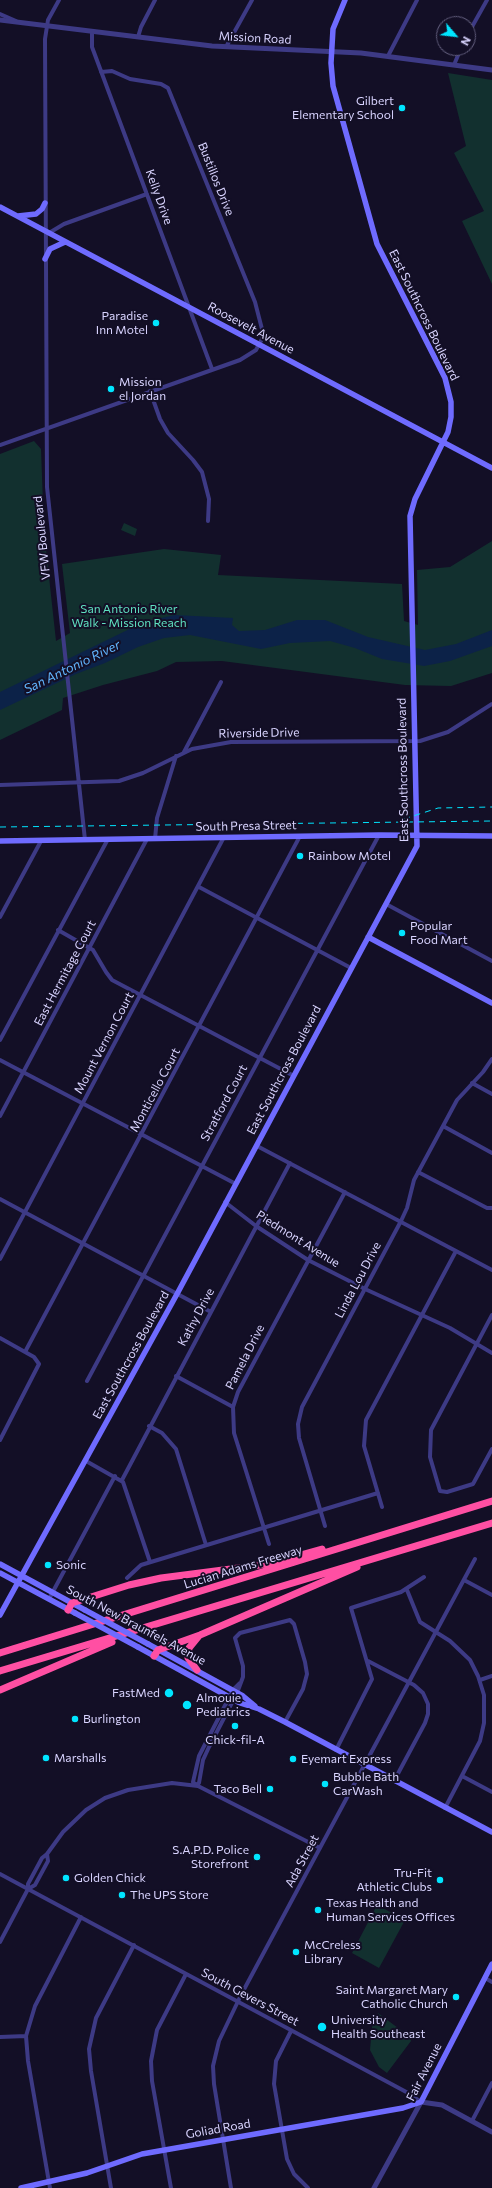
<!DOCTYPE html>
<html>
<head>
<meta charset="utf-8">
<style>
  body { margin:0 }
  #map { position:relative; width:492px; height:2188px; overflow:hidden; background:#130f26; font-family:Commissioner,sans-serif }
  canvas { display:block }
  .north { position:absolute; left:436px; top:16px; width:40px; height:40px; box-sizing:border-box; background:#130f26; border:1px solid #625e7d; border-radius:50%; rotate:118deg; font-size:11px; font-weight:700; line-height:16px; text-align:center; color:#d9d4ff }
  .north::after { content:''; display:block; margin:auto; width:14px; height:18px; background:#00e5ff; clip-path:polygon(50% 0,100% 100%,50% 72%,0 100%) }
</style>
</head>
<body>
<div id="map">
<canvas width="492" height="2188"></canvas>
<div class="north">N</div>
</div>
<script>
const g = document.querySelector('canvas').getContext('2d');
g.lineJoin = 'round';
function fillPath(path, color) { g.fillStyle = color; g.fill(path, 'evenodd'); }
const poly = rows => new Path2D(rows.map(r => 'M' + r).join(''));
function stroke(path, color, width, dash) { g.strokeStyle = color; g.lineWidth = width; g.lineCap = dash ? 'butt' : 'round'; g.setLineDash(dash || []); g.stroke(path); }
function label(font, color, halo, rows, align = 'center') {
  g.font = font + ' Commissioner,sans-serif'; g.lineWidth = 4; g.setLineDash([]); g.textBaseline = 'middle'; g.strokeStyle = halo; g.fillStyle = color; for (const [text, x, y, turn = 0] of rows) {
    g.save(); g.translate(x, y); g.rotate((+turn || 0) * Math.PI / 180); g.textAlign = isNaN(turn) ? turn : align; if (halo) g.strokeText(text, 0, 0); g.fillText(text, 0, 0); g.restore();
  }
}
const green = poly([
  [448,73,492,80,492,284,462,221,484,211,454,153,466,146],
  [34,441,41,449,44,531,56,641,70,633,62,564,164,549,221,555,218,575,402,584,404,621,418,625,417,570,450,567,492,541,492,673,451,686,405,685,222,661,176,662,157,671,103,685,63,698,62,710,0,740,0,454],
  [124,523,137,529,135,536,121,530],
  [377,1905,405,1920,379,1968,352,1953],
  [378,2013,410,2037,411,2041,387,2073,379,2067,370,2050,372,2027]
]);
const water = poly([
  [175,615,233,618,232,625,239,631,265,630,297,620,325,620,368,637,425,650,456,644,492,630,492,646,450,661,424,666,382,659,355,648,330,641,290,643,261,649,190,635,164,638,138,647,105,663,76,674,0,710,0,692,144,622]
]);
const minor = poly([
  [59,0,48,20,45,39,47,487,85,840],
  [0,14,16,21],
  [92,32,92,47,212,369],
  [468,34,487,0],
  [138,37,141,27,155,0],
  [226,47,252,0],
  [388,56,417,0],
  [454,65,461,48],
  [49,233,64,224,147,194],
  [150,391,160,419,168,433,193,460,202,472,209,499,208,521],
  [0,445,240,360,256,350,262,339,263,333,255,302,168,88,161,84,130,79,112,71,101,72],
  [184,752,221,682],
  [0,785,119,781,143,773,192,749,231,742,420,741,448,732,492,704],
  [155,839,157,818,176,756],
  [199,887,351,968],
  [386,904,492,961],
  [0,917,41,841],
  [58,930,93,950,106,972,112,980,294,1076],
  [0,1040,108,839],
  [0,1060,236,1184],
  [472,1083,492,1094],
  [0,1116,147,839],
  [443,1126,492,1153],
  [257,1146,492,1270],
  [418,1172,487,1208,492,1208],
  [0,1199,211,1312],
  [225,1202,256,1226,308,1260,365,1289,450,1328,492,1353],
  [0,1259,224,837],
  [492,1315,431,1430,430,1457,440,1491,447,1492,473,1484,492,1449],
  [0,1338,34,1357,39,1364,0,1440],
  [25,1352,300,836],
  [176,1376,233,1407],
  [87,1381,379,835],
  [149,1426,162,1433,176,1449,206,1545],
  [86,1461,123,1482,150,1562],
  [122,1480,290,1163],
  [382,1507,364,1446,366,1420,456,1251],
  [325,1526,299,1438,298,1424,302,1407,401,1221,407,1208,414,1180,457,1100,483,1072,492,1059],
  [269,1544,234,1433,233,1407,238,1392,345,1192],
  [127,1578,141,1565,378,1493],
  [464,1580,492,1595],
  [407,1590,420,1622,450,1641,470,1660,478,1676,484,1695,484,1723,480,1741,445,1808],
  [49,1599,115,1476],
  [368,1661,414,1685,423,1693,428,1704,428,1714,425,1723,394,1781],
  [480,1680,492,1676],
  [240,1683,233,1690,199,1756,193,1782,196,1785,199,1783,203,1760,209,1747,237,1693,243,1677,243,1666,235,1638,240,1633,290,1620,294,1624,305,1662,307,1674,303,1689,285,1722],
  [336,1750,372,1679,351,1608,401,1592,424,1577],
  [462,1776,492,1792],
  [0,1874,410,2094,421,2102],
  [28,1889,35,1885,48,1861,47,1854],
  [0,1942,28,1889,28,1884,42,1858,47,1854,63,1832,86,1810,105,1798,128,1790,172,1783,198,1786,320,1848],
  [485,1978,492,1982],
  [291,2031,276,2061,274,2084,287,2159,294,2174,308,2188],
  [0,2037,26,2036],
  [472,2121,492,2083],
  [50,2188,28,2061,26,2036,35,2006,81,1917],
  [111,2188,91,2071,89,2049,96,2018,134,1945],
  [171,2188,152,2081,151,2061,157,2030,186,1974],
  [231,2188,214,2084,213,2066,219,2041,241,1995,475,1559]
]);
const tertiary = poly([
  [0,20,212,46,361,53,492,70],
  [374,2188,421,2102,442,2105,492,2132]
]);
const secondary = poly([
  [0,207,492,468],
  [18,216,36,214,42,209,45,203],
  [45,259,50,249,65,242],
  [0,841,379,835,492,836],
  [368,937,492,1003],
  [0,1564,85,1610],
  [0,1573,75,1613],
  [0,1615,177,1294,417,846,410,516,415,499,448,432,451,417,451,402,445,378,377,244,333,86,331,63,333,29,345,0],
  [148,1644,243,1696,255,1706],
  [138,1647,240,1703,259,1709,285,1722,492,1832],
  [21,2188,87,2173,142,2154,403,2108,421,2102,492,1964]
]);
const motorway = poly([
  [68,1610,72,1603,129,1585,161,1578,254,1566,279,1561,322,1549],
  [0,1653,492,1501],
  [154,1656,158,1650,200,1635,357,1567],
  [197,1670,188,1658,189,1648,198,1637],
  [0,1671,492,1523],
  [0,1690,112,1642]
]);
const rail = poly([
  [404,819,438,808,492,807],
  [0,827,492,821]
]);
const secondaryBridge = poly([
  [85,1610,148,1644],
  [75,1613,138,1647]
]);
const markers = [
  [402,108,4,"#00e5ff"],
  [156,323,4,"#00e5ff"],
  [111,389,4,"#00e5ff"],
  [300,856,4,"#00e5ff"],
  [402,933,4,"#00e5ff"],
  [48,1565,4,"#00e5ff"],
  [169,1693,5,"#00e5ff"],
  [187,1705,5,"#00e5ff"],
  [75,1719,4,"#00e5ff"],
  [235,1726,4,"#00e5ff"],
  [46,1758,4,"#00e5ff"],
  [293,1759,4,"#00e5ff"],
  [325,1784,4,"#00e5ff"],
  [270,1789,4,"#00e5ff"],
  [257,1857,4,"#00e5ff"],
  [66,1878,4,"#00e5ff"],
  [440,1880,4,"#00e5ff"],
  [122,1895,4,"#00e5ff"],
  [318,1910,4,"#00e5ff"],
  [296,1952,4,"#00e5ff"],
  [456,1997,4,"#00e5ff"],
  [322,2027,5,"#00e5ff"]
];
const streetNames = [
  ["Mission Road",255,38,3],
  ["Bustillos Drive",216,179,68],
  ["Kelly Drive",159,197,70],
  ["East Southcross Boulevard",424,315,64],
  ["Roosevelt Avenue",251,328,28],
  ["VFW Boulevard",42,538,-96],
  ["Riverside Drive",259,733,-1],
  ["East Southcross Boulevard",403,770,-91],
  ["South Presa Street",246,826,-1],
  ["East Hermitage Court",65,973,-62],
  ["Mount Vernon Court",104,1043,-62],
  ["East Southcross Boulevard",284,1070,-62],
  ["Monticello Court",155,1090,-62],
  ["Stratford Court",224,1103,-62],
  ["Piedmont Avenue",298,1239,32],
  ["Linda Lou Drive",358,1280,-62],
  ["Kathy Drive",196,1317,-62],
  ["East Southcross Boulevard",131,1355,-61],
  ["Pamela Drive",245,1357,-63],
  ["Lucian Adams Freeway",243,1567,-17],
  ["South New Braunfels Avenue",136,1625,28],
  ["Ada Street",302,1861,-62],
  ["South Gevers Street",250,1997,28],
  ["Fair Avenue",424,2072,-63],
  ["Goliad Road",218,2129,-10]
];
const poiNames = [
  ["Gilbert",394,101,"right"],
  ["Elementary School",394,115,"right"],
  ["Paradise",148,316,"right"],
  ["Inn Motel",148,330,"right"],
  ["Mission",119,382],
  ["el Jordan",119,396],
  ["Rainbow Motel",308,856],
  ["Popular",410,926],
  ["Food Mart",410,940],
  ["Sonic",56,1565],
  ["FastMed",160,1693,"right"],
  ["Almouie",196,1698],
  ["Pediatrics",196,1712],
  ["Burlington",83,1719],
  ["Chick-fil-A",235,1740,"center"],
  ["Marshalls",54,1758],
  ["Eyemart Express",301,1759],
  ["Bubble Bath",333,1777],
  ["CarWash",333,1791],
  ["Taco Bell",262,1789,"right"],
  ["S.A.P.D. Police",249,1850,"right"],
  ["Storefront",249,1864,"right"],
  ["Tru-Fit",432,1873,"right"],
  ["Athletic Clubs",432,1887,"right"],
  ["Golden Chick",74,1878],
  ["The UPS Store",130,1895],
  ["Texas Health and",326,1903],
  ["Human Services Offices",326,1917],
  ["McCreless",304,1945],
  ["Library",304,1959],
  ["Saint Margaret Mary",448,1990,"right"],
  ["Catholic Church",448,2004,"right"],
  ["University",331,2020],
  ["Health Southeast",331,2034]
];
const parkNames = [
  ["San Antonio River",129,609],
  ["Walk - Mission Reach",129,623]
];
const waterNames = [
  ["San Antonio River",72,667,-26]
];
fillPath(green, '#12302f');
fillPath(water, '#0c2248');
stroke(minor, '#3d3a85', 4);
stroke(tertiary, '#3d3a85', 5);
stroke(secondary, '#6f6bff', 5.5);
stroke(motorway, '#ff4fa3', 7);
stroke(rail, '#00e5ff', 1, [6, 5]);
stroke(secondaryBridge, '#6f6bff', 5.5);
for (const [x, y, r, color] of markers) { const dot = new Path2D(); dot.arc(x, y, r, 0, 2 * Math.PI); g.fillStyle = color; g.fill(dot); stroke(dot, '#130f26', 1.5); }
label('12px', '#d9d4ff', '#130f26', streetNames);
label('12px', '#d9d4ff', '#130f26', poiNames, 'left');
label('12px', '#5fe0c0', '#130f26', parkNames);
label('italic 13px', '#62b6ff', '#130f26', waterNames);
</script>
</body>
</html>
